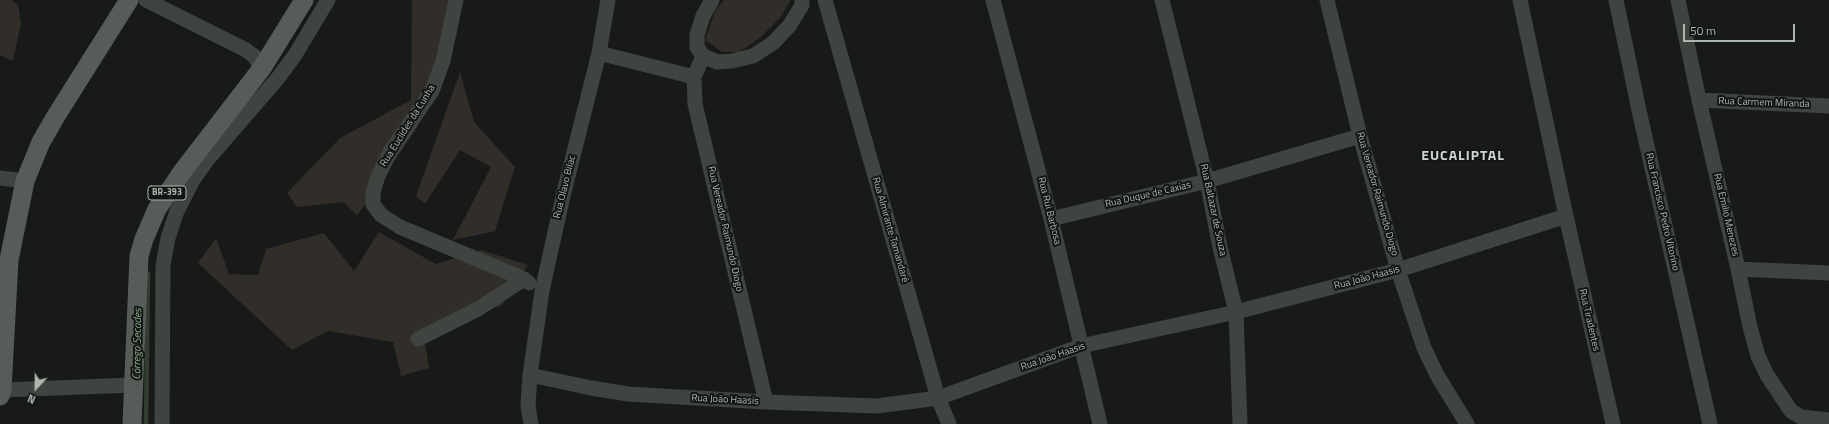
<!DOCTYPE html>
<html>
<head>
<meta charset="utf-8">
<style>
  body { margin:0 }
  #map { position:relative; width:1829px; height:424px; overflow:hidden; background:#181a19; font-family:"Titillium Web",sans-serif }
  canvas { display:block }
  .north { position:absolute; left:16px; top:368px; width:40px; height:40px; -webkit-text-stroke:3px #131514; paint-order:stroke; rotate:202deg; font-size:11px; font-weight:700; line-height:16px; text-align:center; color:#acb8ae }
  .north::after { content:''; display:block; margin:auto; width:14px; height:18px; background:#acb8ae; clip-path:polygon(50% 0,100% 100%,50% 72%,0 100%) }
  .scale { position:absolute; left:1683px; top:24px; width:112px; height:18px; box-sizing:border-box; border:2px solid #acb8ae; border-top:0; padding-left:5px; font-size:12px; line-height:14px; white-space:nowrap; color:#acb8ae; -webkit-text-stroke:3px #131514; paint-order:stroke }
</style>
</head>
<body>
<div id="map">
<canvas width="1829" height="424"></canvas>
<div class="north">N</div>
<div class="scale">50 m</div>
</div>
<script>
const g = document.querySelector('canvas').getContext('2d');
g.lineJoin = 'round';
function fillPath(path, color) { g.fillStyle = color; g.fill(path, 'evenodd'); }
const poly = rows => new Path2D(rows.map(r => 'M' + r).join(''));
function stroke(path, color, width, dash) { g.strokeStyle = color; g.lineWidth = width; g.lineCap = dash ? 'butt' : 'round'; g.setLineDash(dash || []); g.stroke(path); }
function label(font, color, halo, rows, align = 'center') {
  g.font = font + ' "Titillium Web",sans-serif'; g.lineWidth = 4; g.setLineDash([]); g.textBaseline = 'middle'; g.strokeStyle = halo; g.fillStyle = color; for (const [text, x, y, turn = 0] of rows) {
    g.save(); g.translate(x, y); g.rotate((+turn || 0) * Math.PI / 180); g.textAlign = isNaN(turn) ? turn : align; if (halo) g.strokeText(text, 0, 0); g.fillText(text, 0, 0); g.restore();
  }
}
const green = poly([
  [0,0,12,0,18,5,21,23,13,61,0,55],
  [412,0,451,0,441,65,417,128,357,216,344,202,297,207,287,193,340,138,411,100],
  [724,0,791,0,780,18,761,37,739,52,722,52,705,40,715,11],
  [460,72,474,122,515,167,495,231,453,240,491,167,460,150,425,204,416,196],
  [379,232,436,264,481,250,528,265,501,306,423,329,429,368,401,376,393,342,328,331,292,350,198,263,216,238,229,274,258,275,266,249,324,233,354,271]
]);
const stream = poly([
  [146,424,148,274]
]);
const minor = poly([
  [146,0,246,50,254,56,262,68],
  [456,0,443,61,432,91,390,152,378,176,373,193,373,204,381,215,400,227,524,279],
  [712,0,703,16,697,35,697,47,703,56,717,62,732,61,753,56,773,43,790,25,802,5,802,0],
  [825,0,938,398,949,424],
  [993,0,1051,219,1100,424],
  [1162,0,1207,181,1220,247,1236,312,1240,424],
  [1327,0,1360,136,1398,270,1424,348,1437,375,1467,424],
  [1520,0,1566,216,1613,424],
  [1616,0,1640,115,1710,424],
  [1678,0,1699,100,1738,269,1750,327,1758,356,1767,375,1791,411,1801,417,1829,420],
  [599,53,694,77],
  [703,56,694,77,695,104,766,402],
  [1699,100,1829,106],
  [0,178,25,181],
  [1051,219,1207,181,1360,136],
  [1738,269,1829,273],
  [418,339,478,309,524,279,529,283],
  [530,375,591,388,628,394,766,402,877,406,938,398,1081,346,1236,312,1398,270,1566,216],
  [2,390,133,385],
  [162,424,163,265,168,238,177,211,193,180,208,159,278,78,295,55,328,0],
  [531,424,528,406,530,375,542,291,563,196,599,53,608,0]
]);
const major = poly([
  [0,396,2,390,9,260,25,181,41,142,56,116,129,0],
  [132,424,139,256,144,239,157,209,182,172,262,68,304,0]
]);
const shields = [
  [167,193,38]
];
const shieldNames = [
  ["BR-393",167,193]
];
const streetNames = [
  ["Rua Carmem Miranda",1764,103,2],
  ["Rua Euclides da Cunha",408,126,-58],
  ["Rua Olavo Bilac",565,187,-76],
  ["Rua Vereador Raimundo Diogo",1377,194,74],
  ["Rua Duque de Caxias",1148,195,-13],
  ["Rua Baltazar de Souza",1213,210,78],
  ["Rua Rui Barbosa",1049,211,76],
  ["Rua Francisco Pedro Vitorino",1662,212,77],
  ["Rua Emilio Menezes",1726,215,77],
  ["Rua Vereador Raimundo Diogo",725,229,77],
  ["Rua Almirante Tamandaré",890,230,74],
  ["Rua João Haasis",1367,278,-15],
  ["Rua Tiradentes",1589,320,77],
  ["Rua João Haasis",1053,357,-19],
  ["Rua João Haasis",725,400,3]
];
const waterNames = [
  ["Córrego Secades",138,344,-89]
];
const districtNames = [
  ["EUCALIPTAL",1463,157]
];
fillPath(green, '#312d29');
stroke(stream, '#313d30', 4.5);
stroke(minor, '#3f4440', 15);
stroke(major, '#565d58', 19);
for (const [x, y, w] of shields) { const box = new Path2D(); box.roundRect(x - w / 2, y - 7, w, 14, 3); g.fillStyle = '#131514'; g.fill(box); stroke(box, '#acb8ae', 1); }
label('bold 9px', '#acb8ae', null, shieldNames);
label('10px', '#acb8ae', '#131514', streetNames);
label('italic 11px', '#8baf88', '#131514', waterNames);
g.letterSpacing = '1px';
label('bold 14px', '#cdd5ce', '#131514', districtNames);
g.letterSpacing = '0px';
</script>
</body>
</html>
